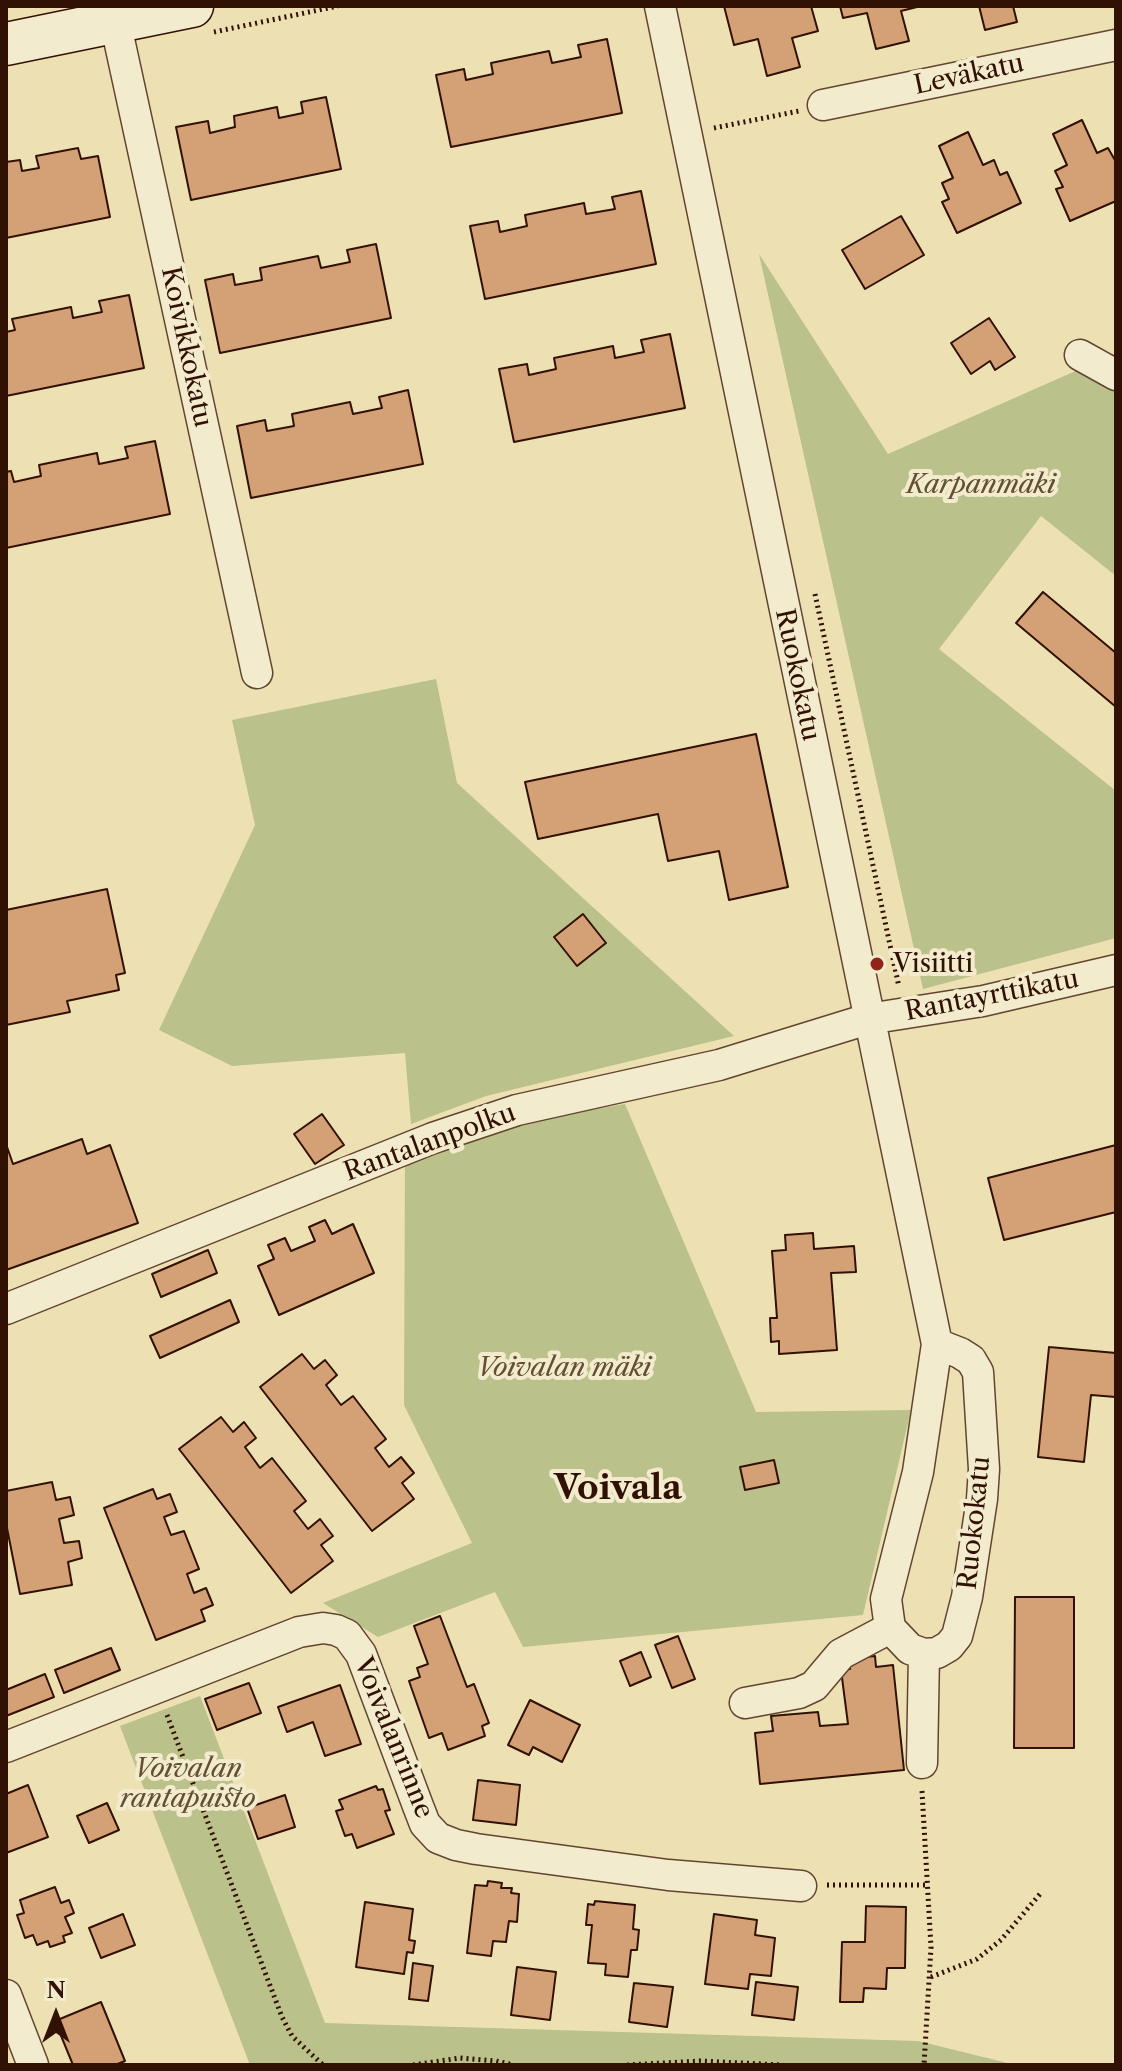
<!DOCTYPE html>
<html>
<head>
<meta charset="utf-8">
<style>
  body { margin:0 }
  #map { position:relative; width:1122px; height:2071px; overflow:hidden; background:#ede0b2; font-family:"Libre Caslon Text",serif }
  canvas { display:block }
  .frame { position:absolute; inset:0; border:8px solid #321105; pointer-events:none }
  .north { position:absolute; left:16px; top:1975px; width:80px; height:80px; -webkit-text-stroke:6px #f3ebcd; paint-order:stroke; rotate:0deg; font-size:22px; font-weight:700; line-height:32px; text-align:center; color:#321105 }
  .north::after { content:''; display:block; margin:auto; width:28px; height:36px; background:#321105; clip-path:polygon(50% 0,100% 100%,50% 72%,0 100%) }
</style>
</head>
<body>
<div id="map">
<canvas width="1122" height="2071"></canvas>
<div class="frame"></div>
<div class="north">N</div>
</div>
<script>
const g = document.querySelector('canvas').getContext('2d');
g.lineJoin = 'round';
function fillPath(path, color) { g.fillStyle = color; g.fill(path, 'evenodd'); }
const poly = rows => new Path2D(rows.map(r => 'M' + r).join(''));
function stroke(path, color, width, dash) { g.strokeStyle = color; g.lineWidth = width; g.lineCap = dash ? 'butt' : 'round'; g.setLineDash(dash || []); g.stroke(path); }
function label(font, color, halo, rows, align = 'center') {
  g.font = font + ' "Libre Caslon Text",serif'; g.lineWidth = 8; g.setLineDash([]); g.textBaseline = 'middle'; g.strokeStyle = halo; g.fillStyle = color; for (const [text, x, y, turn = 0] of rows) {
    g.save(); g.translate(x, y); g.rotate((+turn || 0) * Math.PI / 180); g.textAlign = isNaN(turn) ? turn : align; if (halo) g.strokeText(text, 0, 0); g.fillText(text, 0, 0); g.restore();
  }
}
const green = poly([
  [759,254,888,454,1116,353,1116,576,1041,516,939,649,1116,791,1116,938,923,989],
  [436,679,457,783,734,1036,486,1096,411,1124,405,1053,232,1066,159,1030,255,825,232,720],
  [625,1104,756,1412,911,1410,863,1615,523,1647,495,1592,378,1637,323,1603,472,1543,404,1405,405,1161,483,1133,555,1116],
  [200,1696,325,2023,918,2041,1016,2065,250,2065,120,1726]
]);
const building = poly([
  [724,6,811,6,818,31,792,38,800,67,767,76,758,39,734,45,724,6],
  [840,6,921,6,901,11,909,41,876,49,867,13,843,18,840,6],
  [979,6,1013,6,1017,22,985,30,979,6],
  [607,39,622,113,451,147,436,75,464,69,466,80,493,74,491,63,549,51,552,63,581,57,578,45,607,39],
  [326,97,341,169,191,200,176,127,208,121,210,133,235,127,234,116,277,107,279,118,303,113,301,102,326,97],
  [1082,120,1097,153,1108,148,1116,162,1116,201,1070,221,1056,189,1063,187,1055,171,1067,165,1053,134,1082,120],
  [968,132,983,165,994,160,1000,175,1007,172,1021,203,957,233,942,202,949,199,942,183,953,178,939,146,968,132],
  [78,148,81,159,98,156,110,217,6,238,6,162,20,160,22,171,39,168,36,156,78,148],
  [641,191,656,264,485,299,470,226,498,221,500,232,527,226,525,215,584,203,586,214,615,209,612,197,641,191],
  [901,216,924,255,865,289,842,250,901,216],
  [376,244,391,318,220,353,205,280,233,274,235,285,262,280,260,268,318,256,321,268,350,262,347,250,376,244],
  [129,295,144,368,6,396,6,332,15,330,12,319,71,307,73,318,102,312,99,301,129,295],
  [989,318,1015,357,995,370,990,361,971,374,951,343,989,318],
  [670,334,685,408,514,442,499,369,527,364,529,375,556,369,554,358,613,346,615,358,644,352,641,340,670,334],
  [408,390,423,464,251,498,237,426,265,420,267,431,294,426,292,414,350,402,353,414,382,408,379,397,408,390],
  [155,441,170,514,6,548,6,472,11,471,14,482,41,476,39,465,97,453,99,464,128,458,125,447,155,441],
  [1043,592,1116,653,1116,707,1016,623,1043,592],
  [756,734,788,887,729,900,719,851,668,861,658,814,538,839,525,782,756,734],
  [107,889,125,973,116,975,119,990,67,1001,70,1012,6,1025,6,910,107,889],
  [583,914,606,943,577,966,554,937,583,914],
  [322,1114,344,1145,315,1164,294,1134,322,1114],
  [82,1139,87,1154,110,1145,138,1223,6,1270,6,1144,13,1164,82,1139],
  [1116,1145,1116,1212,1004,1240,988,1178,1116,1145],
  [325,1220,332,1234,353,1224,374,1273,279,1315,258,1266,274,1259,268,1245,285,1238,291,1251,315,1241,309,1227,325,1220],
  [813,1233,814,1249,854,1246,856,1272,831,1273,837,1350,779,1354,779,1341,771,1342,770,1318,777,1318,772,1251,786,1250,785,1235,813,1233],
  [208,1250,217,1273,161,1297,152,1274,208,1250],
  [230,1300,239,1322,160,1358,150,1336,230,1300],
  [1049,1347,1116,1353,1116,1397,1091,1395,1084,1462,1038,1457,1049,1347],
  [302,1354,314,1369,325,1360,337,1375,326,1385,341,1405,353,1396,386,1439,375,1448,389,1467,401,1457,414,1473,402,1483,414,1499,372,1531,260,1387,302,1354],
  [221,1417,233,1432,244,1422,256,1438,245,1447,260,1468,272,1458,306,1501,294,1511,308,1529,320,1519,333,1536,321,1545,333,1561,291,1593,179,1449,221,1417],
  [774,1460,779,1483,745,1490,740,1467,774,1460],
  [52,1482,56,1500,70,1497,74,1515,59,1519,64,1543,79,1541,82,1558,68,1562,72,1585,20,1594,6,1523,6,1491,52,1482],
  [153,1489,157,1499,170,1494,177,1512,164,1517,171,1535,184,1531,199,1569,187,1574,194,1593,206,1588,213,1605,201,1610,205,1621,156,1640,104,1508,153,1489],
  [1015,1597,1074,1597,1074,1748,1014,1748,1015,1597],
  [440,1616,467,1687,474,1684,489,1723,482,1726,485,1736,448,1750,442,1733,429,1738,409,1681,420,1677,417,1668,428,1664,414,1626,440,1616],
  [678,1636,695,1679,672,1688,655,1645,678,1636],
  [111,1648,120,1670,64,1693,55,1670,111,1648],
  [641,1652,651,1677,630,1686,620,1661,641,1652],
  [875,1656,876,1667,893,1665,904,1770,760,1784,755,1733,773,1731,771,1716,818,1712,820,1726,848,1724,841,1670,850,1669,848,1659,875,1656],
  [45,1674,54,1697,6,1716,6,1690,45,1674],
  [249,1683,261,1713,217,1730,205,1699,249,1683],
  [340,1685,361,1744,325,1756,313,1722,287,1732,278,1707,340,1685],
  [530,1700,580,1725,562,1762,533,1747,529,1755,508,1745,530,1700],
  [478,1780,520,1785,516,1825,473,1820,478,1780],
  [28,1785,48,1837,6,1853,6,1794,28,1785],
  [376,1786,378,1790,383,1789,390,1810,385,1811,394,1834,357,1848,352,1834,345,1836,336,1811,343,1809,339,1800,376,1786],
  [285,1795,295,1827,258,1839,247,1808,285,1795],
  [107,1803,119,1830,89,1843,77,1816,107,1803],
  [488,1881,502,1883,501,1888,512,1888,511,1893,519,1894,517,1922,509,1921,506,1942,493,1941,491,1956,467,1953,475,1885,487,1886,488,1881],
  [55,1887,61,1903,69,1900,74,1913,65,1917,72,1933,63,1936,65,1942,50,1947,48,1941,37,1945,33,1935,25,1938,17,1915,24,1913,20,1900,55,1887],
  [595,1901,635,1905,633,1929,639,1930,637,1950,631,1950,628,1977,605,1975,606,1964,588,1963,592,1925,586,1925,588,1904,594,1905,595,1901],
  [365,1902,413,1909,409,1940,415,1941,413,1953,407,1952,404,1974,356,1967,365,1902],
  [866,1906,906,1907,905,1968,887,1968,886,1989,864,1988,863,2002,840,2002,842,1942,865,1942,866,1906],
  [123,1914,135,1945,101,1958,89,1928,123,1914],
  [714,1914,757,1920,755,1935,775,1938,771,1976,750,1974,748,1989,705,1984,714,1914],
  [413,1963,433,1966,428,2001,409,1999,413,1963],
  [517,1967,556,1972,550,2020,511,2015,517,1967],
  [756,1982,798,1987,794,2020,752,2015,756,1982],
  [634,1983,673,1987,667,2027,629,2022,634,1983],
  [101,2002,125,2061,115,2065,73,2065,55,2021,101,2002]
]);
const path = poly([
  [214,32,338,6],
  [714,128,799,111],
  [815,594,899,987],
  [167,1715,282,2017,292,2036,323,2065],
  [922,1791,931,1947,924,2065],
  [827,1885,926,1885],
  [931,1977,977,1959,1001,1940,1040,1894],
  [413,2065,460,2058,496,2061,514,2065],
  [627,2065,700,2061,783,2065]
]);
const street = poly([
  [660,6,937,1344,918,1472,886,1599,890,1628,910,1649,924,1654,937,1653,949,1646,957,1636,967,1597,982,1499,984,1469,978,1372,971,1360,960,1353,937,1344],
  [115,21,257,673],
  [823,105,1116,45],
  [1080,355,1116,375],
  [6,1309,433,1138,517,1110,719,1065,868,1019,983,1001,1116,970],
  [745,1703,799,1693,814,1686,841,1654,890,1628],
  [6,1747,299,1632,323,1628,336,1630,347,1635,361,1654,418,1806,425,1824,438,1838,456,1845,476,1849,668,1875,801,1886],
  [922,1763,924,1654],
  [6,1995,33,2065]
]);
const secondary = poly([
  [6,44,192,6]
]);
const markers = [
  [877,964,8,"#8f2418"]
];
const streetNames = [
  ["Leväkatu",969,75,-12],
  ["Koivikkokatu",186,347,78],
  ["Ruokokatu",797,675,78],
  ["Rantayrttikatu",992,996,-11],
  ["Rantalanpolku",430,1143,-20],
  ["Ruokokatu",975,1523,-84],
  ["Voivalanrinne",393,1738,68]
];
const parkNames = [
  ["Karpanmäki",981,485],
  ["Voivalan mäki",564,1368],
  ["Voivalan",188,1769],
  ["rantapuisto",188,1799]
];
const poiNames = [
  ["Visiitti",893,964]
];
const districtNames = [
  ["Voivala",618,1489]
];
fillPath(green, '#bbc18a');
fillPath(building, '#d4a075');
stroke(building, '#321105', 2);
stroke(street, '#614530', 33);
stroke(secondary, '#321105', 45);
stroke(path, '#321105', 5, [2, 4]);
stroke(street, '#f3ebcd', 30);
stroke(secondary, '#f3ebcd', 42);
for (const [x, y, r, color] of markers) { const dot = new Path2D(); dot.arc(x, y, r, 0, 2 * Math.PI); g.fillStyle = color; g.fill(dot); stroke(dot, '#f3ebcd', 3); }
label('26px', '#321105', '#f3ebcd', streetNames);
label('italic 26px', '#624f34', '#f3ebcd', parkNames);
label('26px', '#321105', '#f3ebcd', poiNames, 'left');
label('bold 34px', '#321105', '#f3ebcd', districtNames);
</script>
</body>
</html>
